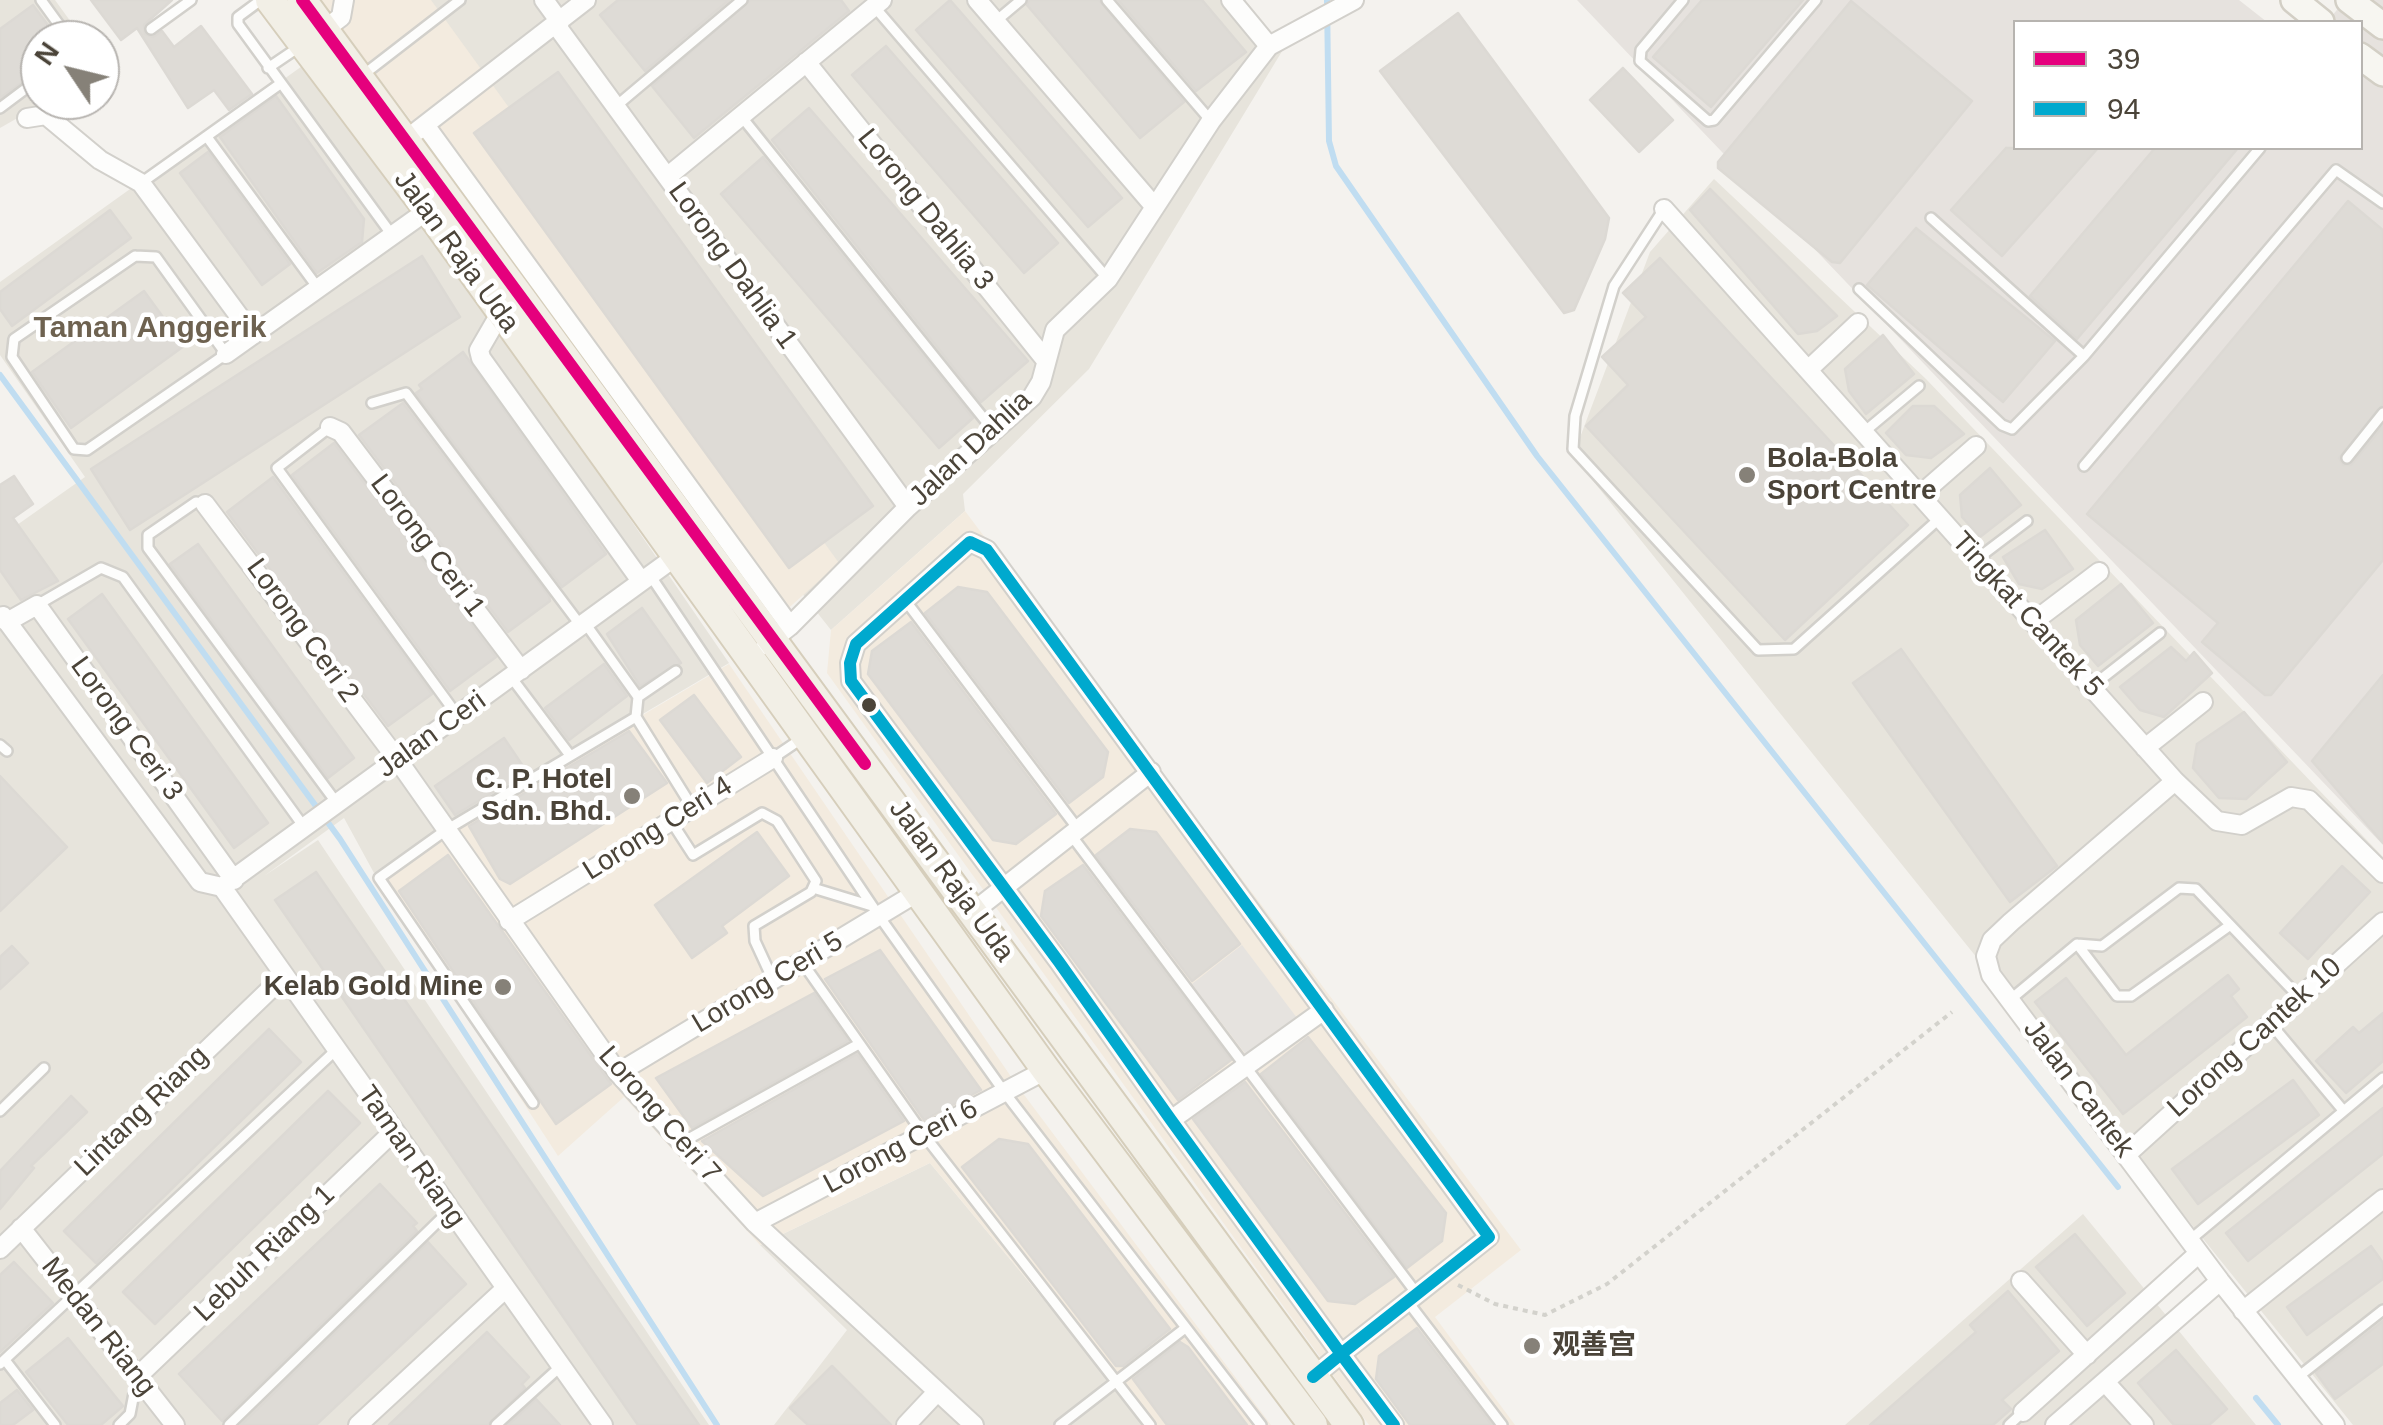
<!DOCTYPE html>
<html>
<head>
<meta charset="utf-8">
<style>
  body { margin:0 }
  #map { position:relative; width:2383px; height:1425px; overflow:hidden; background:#f4f2ee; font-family:Arial,sans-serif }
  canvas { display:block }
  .legend { position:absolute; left:2013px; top:20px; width:350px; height:130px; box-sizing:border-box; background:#fff; border:2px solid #b7b4b0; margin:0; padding:12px 18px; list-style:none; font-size:30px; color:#4b4439 }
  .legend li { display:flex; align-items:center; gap:20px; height:50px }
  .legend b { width:50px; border:2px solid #b7b4b0 }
  .north { position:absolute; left:20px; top:20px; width:100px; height:100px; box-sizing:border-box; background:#fff; border:2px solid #b7b4b0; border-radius:50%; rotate:305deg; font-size:28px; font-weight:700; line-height:40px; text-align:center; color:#4b4439 }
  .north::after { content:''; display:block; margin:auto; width:35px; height:45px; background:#868178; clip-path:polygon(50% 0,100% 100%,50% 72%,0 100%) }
</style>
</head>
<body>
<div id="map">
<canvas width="2383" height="1425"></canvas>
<ul class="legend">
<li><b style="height:12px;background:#e5007d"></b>39</li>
<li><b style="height:12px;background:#00a9ce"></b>94</li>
</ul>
<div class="north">N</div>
</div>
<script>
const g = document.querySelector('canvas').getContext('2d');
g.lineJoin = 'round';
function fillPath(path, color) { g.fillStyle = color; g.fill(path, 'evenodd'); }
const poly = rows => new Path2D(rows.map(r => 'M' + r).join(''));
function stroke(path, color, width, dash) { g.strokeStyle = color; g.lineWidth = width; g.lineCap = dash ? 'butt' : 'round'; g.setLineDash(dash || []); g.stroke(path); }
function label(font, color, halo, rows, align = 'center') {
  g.font = font + ' Arial,"Noto Sans SC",sans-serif'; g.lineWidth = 9; g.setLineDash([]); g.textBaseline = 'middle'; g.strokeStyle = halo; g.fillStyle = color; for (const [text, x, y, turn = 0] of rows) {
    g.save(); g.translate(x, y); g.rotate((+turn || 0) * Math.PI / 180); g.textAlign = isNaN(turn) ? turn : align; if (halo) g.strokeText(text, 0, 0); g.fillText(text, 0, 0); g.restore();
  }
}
const residential = poly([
  [0,0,55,0,84,40,40,40,40,100,49,100,0,128],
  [331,0,1245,0,1284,48,1089,369,963,494,965,511,831,630],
  [305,64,433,232,729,663,374,873,344,818,264,876,318,840,709,1425,0,1425,0,537,85,477,0,355,0,282],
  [1714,179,1926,379,2383,857,2383,1425,2353,1425,1573,456,1650,252],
  [930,1163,1148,1425,774,1425,847,1330,760,1245],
  [2083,1214,2256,1425,1845,1425]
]);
const commercial = poly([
  [320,0,431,0,839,563,783,613],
  [965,511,1521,1250,1435,1317,1515,1425,1369,1425,827,673,831,630],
  [729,664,1016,1084,1271,1425,1148,1425,930,1163,760,1245,624,1097,558,1156,374,874]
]);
const industrial = poly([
  [1577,0,2239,0,2267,22,2016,22,2016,148,2360,148,2360,22,2327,22,2345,0,2383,0,2383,845]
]);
const parking = poly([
  [1242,945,1297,1018,1247,1056,1192,984]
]);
const stream = poly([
  [1327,0,1329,141,1336,166,1537,456,2118,1187],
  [0,375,340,839,717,1425],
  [2256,1398,2278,1425]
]);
const building = poly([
  [91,0,172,0,144,25,145,34,153,37,162,31,174,47,201,26,252,94,229,110,214,90,188,108,137,28,121,40,91,0],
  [618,0,729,0,645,71,600,15,618,0],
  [750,0,841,0,849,11,694,138,652,86,750,0],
  [950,0,1122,198,1088,227,916,30,950,0],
  [1029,0,1099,0,1184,102,1140,138,1027,5,1029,0],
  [1118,0,1202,0,1246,52,1196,91,1118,0],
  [1702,0,1803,0,1711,107,1653,57,1702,0],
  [1851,1,1972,101,1840,263,1832,262,1718,168,1718,162,1851,1],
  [33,5,59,40,40,40,40,70,0,98,0,29,33,5],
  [1458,13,1609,218,1605,239,1574,310,1564,313,1380,71,1458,13],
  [886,46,1058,243,1024,273,852,75,886,46],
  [1623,68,1673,120,1639,152,1590,100,1623,68],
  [558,72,873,506,789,568,474,133,558,72],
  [276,96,364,219,362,242,317,273,220,137,276,96],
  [809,108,1028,361,981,402,772,140,809,108],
  [2006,148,2098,148,2002,256,1951,210,2006,148],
  [2155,148,2238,148,2077,339,2030,296,2155,148],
  [208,152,290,264,262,285,180,173,208,152],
  [763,157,973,418,939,448,721,194,763,157],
  [1710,189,1837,316,1817,331,1798,334,1690,210,1710,189],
  [2348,201,2383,230,2383,405,2339,458,2343,465,2351,465,2383,426,2383,560,2271,695,2265,695,2202,642,2218,623,2087,514,2348,201],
  [110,210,131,238,12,326,0,309,0,292,110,210],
  [1916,228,2055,341,2003,402,1867,285,1916,228],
  [422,256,460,317,130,530,91,469,422,256],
  [1660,258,1908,525,1785,640,1586,426,1628,385,1602,357,1646,317,1623,293,1660,258],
  [144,291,184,346,71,428,32,372,144,291],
  [1883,335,1914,374,1866,414,1849,391,1845,369,1883,335],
  [463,352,606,554,562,587,416,393,422,389,419,385,463,352],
  [403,403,549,596,550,601,508,632,359,435,403,403],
  [1913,406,1934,406,1964,434,1931,458,1906,455,1886,433,1913,406],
  [334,443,496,657,450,691,292,475,334,443],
  [1990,468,2021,505,1980,537,1962,517,1960,495,1990,468],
  [14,476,33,504,13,518,58,581,21,600,0,570,0,485,14,476],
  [273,477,432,694,388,726,227,512,273,477],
  [2045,530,2073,569,2042,589,2019,584,2003,557,2045,530],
  [198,544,354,758,328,778,170,564,198,544],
  [2121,584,2153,623,2098,666,2080,645,2076,620,2121,584],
  [958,587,987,592,1108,752,1103,777,1069,803,925,613,958,587],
  [102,594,268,823,234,848,68,619,102,594],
  [642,608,681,663,640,686,607,634,642,608],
  [911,622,1056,814,1016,844,993,840,868,674,872,651,911,622],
  [2171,647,2186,661,2194,652,2212,673,2164,717,2140,710,2120,687,2171,647],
  [1901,649,2057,866,2010,902,1853,683,1901,649],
  [604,664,627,696,569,740,545,708,604,664],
  [2383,675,2383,843,2312,761,2383,675],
  [694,695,741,757,707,783,660,720,694,695],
  [2244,712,2287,762,2246,799,2219,798,2193,768,2197,744,2244,712],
  [629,731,667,783,510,884,500,879,469,826,629,731],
  [504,738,527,772,455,815,435,786,504,738],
  [0,776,67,847,0,911,0,776],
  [1130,829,1156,832,1240,944,1192,981,1096,855,1130,829],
  [757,832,789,876,722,926,727,933,692,958,655,905,757,832],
  [448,855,611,1084,556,1124,399,891,448,855],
  [1083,865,1231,1060,1178,1100,1041,916,1045,891,1083,865],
  [2342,866,2370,892,2308,959,2280,933,2342,866],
  [316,872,699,1425,638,1425,275,900,316,872],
  [12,946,28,963,0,989,0,957,12,946],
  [880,950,981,1090,924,1120,825,979,880,950],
  [2228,975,2239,989,2231,996,2247,1017,2123,1114,2035,1002,2066,978,2126,1055,2228,975],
  [814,993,848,1041,692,1128,656,1078,814,993],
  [2383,1013,2383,1061,2346,1093,2316,1061,2353,1027,2359,1033,2383,1013],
  [269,1029,301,1062,96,1263,64,1231,269,1029],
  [1308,1037,1446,1213,1442,1241,1407,1268,1261,1074,1308,1037],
  [857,1054,904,1121,763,1196,702,1141,857,1054],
  [2293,1080,2319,1115,2198,1204,2172,1169,2293,1080],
  [1245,1082,1394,1277,1355,1304,1328,1301,1193,1119,1245,1082],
  [328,1091,360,1123,155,1324,123,1292,328,1091],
  [71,1096,87,1112,31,1166,34,1168,0,1209,0,1171,71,1096],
  [2383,1108,2383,1154,2248,1261,2226,1233,2383,1108],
  [999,1139,1028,1144,1170,1329,1123,1366,1116,1366,962,1167,999,1139],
  [380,1184,417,1223,413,1226,417,1231,222,1421,179,1374,380,1184],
  [2075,1234,2125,1293,2087,1326,2036,1267,2075,1234],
  [428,1242,466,1284,316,1425,241,1425,428,1242],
  [2371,1246,2383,1263,2383,1279,2307,1335,2287,1307,2371,1246],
  [14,1262,53,1303,0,1352,0,1275,14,1262],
  [2008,1291,2059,1351,2002,1400,2011,1409,1993,1425,1870,1425,1976,1332,1970,1325,2008,1291],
  [2383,1321,2383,1364,2335,1399,2316,1373,2383,1321],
  [1417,1328,1492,1425,1410,1425,1376,1379,1379,1356,1417,1328],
  [487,1332,529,1377,522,1384,525,1388,488,1425,389,1425,487,1332],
  [68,1338,123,1406,101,1425,68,1425,26,1372,68,1338],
  [1180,1342,1188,1347,1247,1425,1167,1425,1133,1379,1180,1342],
  [2176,1350,2227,1409,2209,1425,2174,1425,2138,1383,2176,1350],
  [832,1366,891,1425,808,1425,790,1408,832,1366],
  [17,1390,33,1410,13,1425,0,1425,0,1403,17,1390],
  [536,1399,560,1425,508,1425,536,1399]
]);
const path = poly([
  [1458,1285,1495,1304,1545,1315,1607,1284,1952,1012]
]);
const lane = poly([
  [41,0,70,40],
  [261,0,238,17,238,24,392,235],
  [1107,0,1211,121],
  [1683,0,1641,50,1640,61,1708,121,1714,120,1816,0],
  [872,4,1108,279],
  [996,21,1021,0],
  [151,29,191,0],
  [268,68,299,47],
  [363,75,460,0],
  [615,107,742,0],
  [0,108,40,78],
  [741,116,993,430],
  [207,137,318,288],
  [141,183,280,84],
  [1664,209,1614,286,1575,416,1573,449,1758,650,1794,649,1940,518],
  [1931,218,2084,356,2260,148],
  [135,256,156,257,226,354,87,450,74,449,12,357,14,339,135,256],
  [1859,289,2002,425,2012,429,2084,356],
  [372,403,406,393,581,626],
  [330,427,277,468,457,715],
  [1864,432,1919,386],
  [2347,458,2383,413],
  [2084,466,2336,170,2383,203],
  [205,504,196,502,148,535,148,548,336,802],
  [1977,559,2027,521],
  [650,575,879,916,1005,1093,1261,1425],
  [905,600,1078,829],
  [37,605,101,568,123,577,304,827],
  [585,623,638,697],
  [511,677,569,754],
  [2091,687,2160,633],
  [636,717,692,807],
  [0,745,7,751],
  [773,758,804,737],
  [671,821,693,855,762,813,777,821,816,881,811,892,754,926,755,941,773,980],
  [1071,835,1417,1294],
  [813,888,872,906],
  [2077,944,2117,996,2131,996,2229,926],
  [802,962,924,1135,1150,1425],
  [2011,999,2077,944,2102,946,2179,888,2196,889,2299,997],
  [2271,1024,2342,1109],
  [533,1103,379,878,446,830,636,717,638,697,676,671],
  [0,1111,44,1068],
  [681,1143,857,1045],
  [2190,1240,2383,1078],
  [1408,1302,1502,1425],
  [5,1360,55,1425],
  [0,1364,336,1050],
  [2298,1377,2383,1310],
  [119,1425,130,1414,137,1378],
  [229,1425,449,1211],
  [496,1425,561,1366],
  [1060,1425,1184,1329],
  [2009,1425,2023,1412]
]);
const street = poly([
  [544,0,560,22],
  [977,0,1154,206],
  [1231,0,1269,46],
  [556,25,908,507],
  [324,30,341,17,344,0],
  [806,62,1044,358],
  [27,118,46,115,100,160,141,183,253,335],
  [425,125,790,626],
  [417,131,586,0],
  [667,177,882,0],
  [1664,209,2175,781,2217,821,2242,825,2291,797,2309,800,2383,873],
  [501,312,479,350,481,358,641,581],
  [226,354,428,210],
  [1808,370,1858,323],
  [330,427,341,432,521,670],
  [1920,495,1976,446],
  [205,504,397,759,618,1073,755,1223,974,1425],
  [3,616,200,882,222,887],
  [7,622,37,605,234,880],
  [2033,622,2099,572],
  [766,645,790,626,908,507,1032,397,1041,382,1055,330,1108,279,1211,121,1269,46,1354,0],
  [2145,748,2203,702],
  [2175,781,2011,922,1992,940,1986,956,1991,975,2220,1281,2335,1425],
  [222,887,603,1425],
  [222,887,682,552],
  [974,911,1151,772],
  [509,921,773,758],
  [618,1073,918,892],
  [1171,1120,1324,1010],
  [2127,1154,2383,922],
  [755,1223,1046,1070],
  [21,1228,175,1425],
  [0,1249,284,976],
  [2021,1281,2087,1355],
  [2243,1311,2383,1199],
  [137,1377,393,1132],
  [1313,1377,1341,1354,1417,1294,1489,1237,987,550,970,542,856,644,850,663,851,681,1059,962,1171,1120,1341,1354,1394,1425],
  [2105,1382,2144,1425],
  [2023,1412,2199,1253],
  [358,1425,505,1289],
  [906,1425,937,1392],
  [2055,1425,2220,1281]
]);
const secondary = poly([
  [2294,0,2321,22],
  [2349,0,2383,26],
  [2360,56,2383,73]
]);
const primary = poly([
  [270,0,428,210,1046,1070,1313,1425],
  [302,0,1349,1425]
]);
const bus1 = poly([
  [302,0,865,764]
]);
const bus2 = poly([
  [1313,1377,1341,1354,1417,1294,1489,1237,987,550,970,542,856,644,850,663,851,681,1059,962,1171,1120,1341,1354,1394,1425]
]);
const markers = [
  [1747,475,10,"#868178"],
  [869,705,9,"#4b4439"],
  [632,796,10,"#868178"],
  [503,987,10,"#868178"],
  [1532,1346,10,"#868178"]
];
const streetNames = [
  ["Lorong Dahlia 3",925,210,51],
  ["Jalan Raja Uda",456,252,54],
  ["Lorong Dahlia 1",732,266,54],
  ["Jalan Dahlia",971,449,-43],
  ["Lorong Ceri 1",427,546,53],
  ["Tingkat Cantek 5",2027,615,48],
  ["Lorong Ceri 2",302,631,54],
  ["Lorong Ceri 3",126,729,54],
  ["Jalan Ceri",432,735,-36],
  ["Lorong Ceri 4",658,829,-32],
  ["Jalan Raja Uda",951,881,54],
  ["Lorong Ceri 5",768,983,-31],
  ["Lorong Cantek 10",2255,1038,-42],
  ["Jalan Cantek",2078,1089,53],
  ["Lintang Riang",142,1112,-44],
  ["Lorong Ceri 7",659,1115,49],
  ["Lorong Ceri 6",901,1147,-28],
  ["Taman Riang",411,1157,55],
  ["Lebuh Riang 1",265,1254,-44],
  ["Medan Riang",98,1327,52]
];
const poiNames = [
  ["Bola-Bola",1767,459],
  ["Sport Centre",1767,491],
  ["C. P. Hotel",612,780,"right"],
  ["Sdn. Bhd.",612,812,"right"],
  ["Kelab Gold Mine",483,987,"right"],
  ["观善宫",1552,1346]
];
const neighbourhoodNames = [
  ["Taman Anggerik",150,329]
];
fillPath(residential, '#e7e4dc');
fillPath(commercial, '#f3ebdf');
fillPath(industrial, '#e6e2de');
fillPath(parking, '#e6e3df');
stroke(stream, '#c0ddf1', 6);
fillPath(building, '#dedbd6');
stroke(building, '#dcd9d4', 2.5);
stroke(lane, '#d2d0cb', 14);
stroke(street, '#d2d0cb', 22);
stroke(secondary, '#d3cfc5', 30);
stroke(primary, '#d6cebb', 32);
stroke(path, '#d3d2cc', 4, [5, 5]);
stroke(lane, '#fdfdfc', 9);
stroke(street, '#fdfdfc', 18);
stroke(secondary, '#f7f6f1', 25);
stroke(primary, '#f2efe6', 28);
stroke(bus1, '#e5007d', 12);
stroke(bus2, '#00a9ce', 12);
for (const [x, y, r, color] of markers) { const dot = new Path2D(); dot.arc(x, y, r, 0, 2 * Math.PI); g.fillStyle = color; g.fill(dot); stroke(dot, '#fff', 4); }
label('28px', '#4b4439', '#fff', streetNames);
label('bold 28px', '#4b4439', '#fff', poiNames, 'left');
label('bold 30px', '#6e6250', '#fff', neighbourhoodNames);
</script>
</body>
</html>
